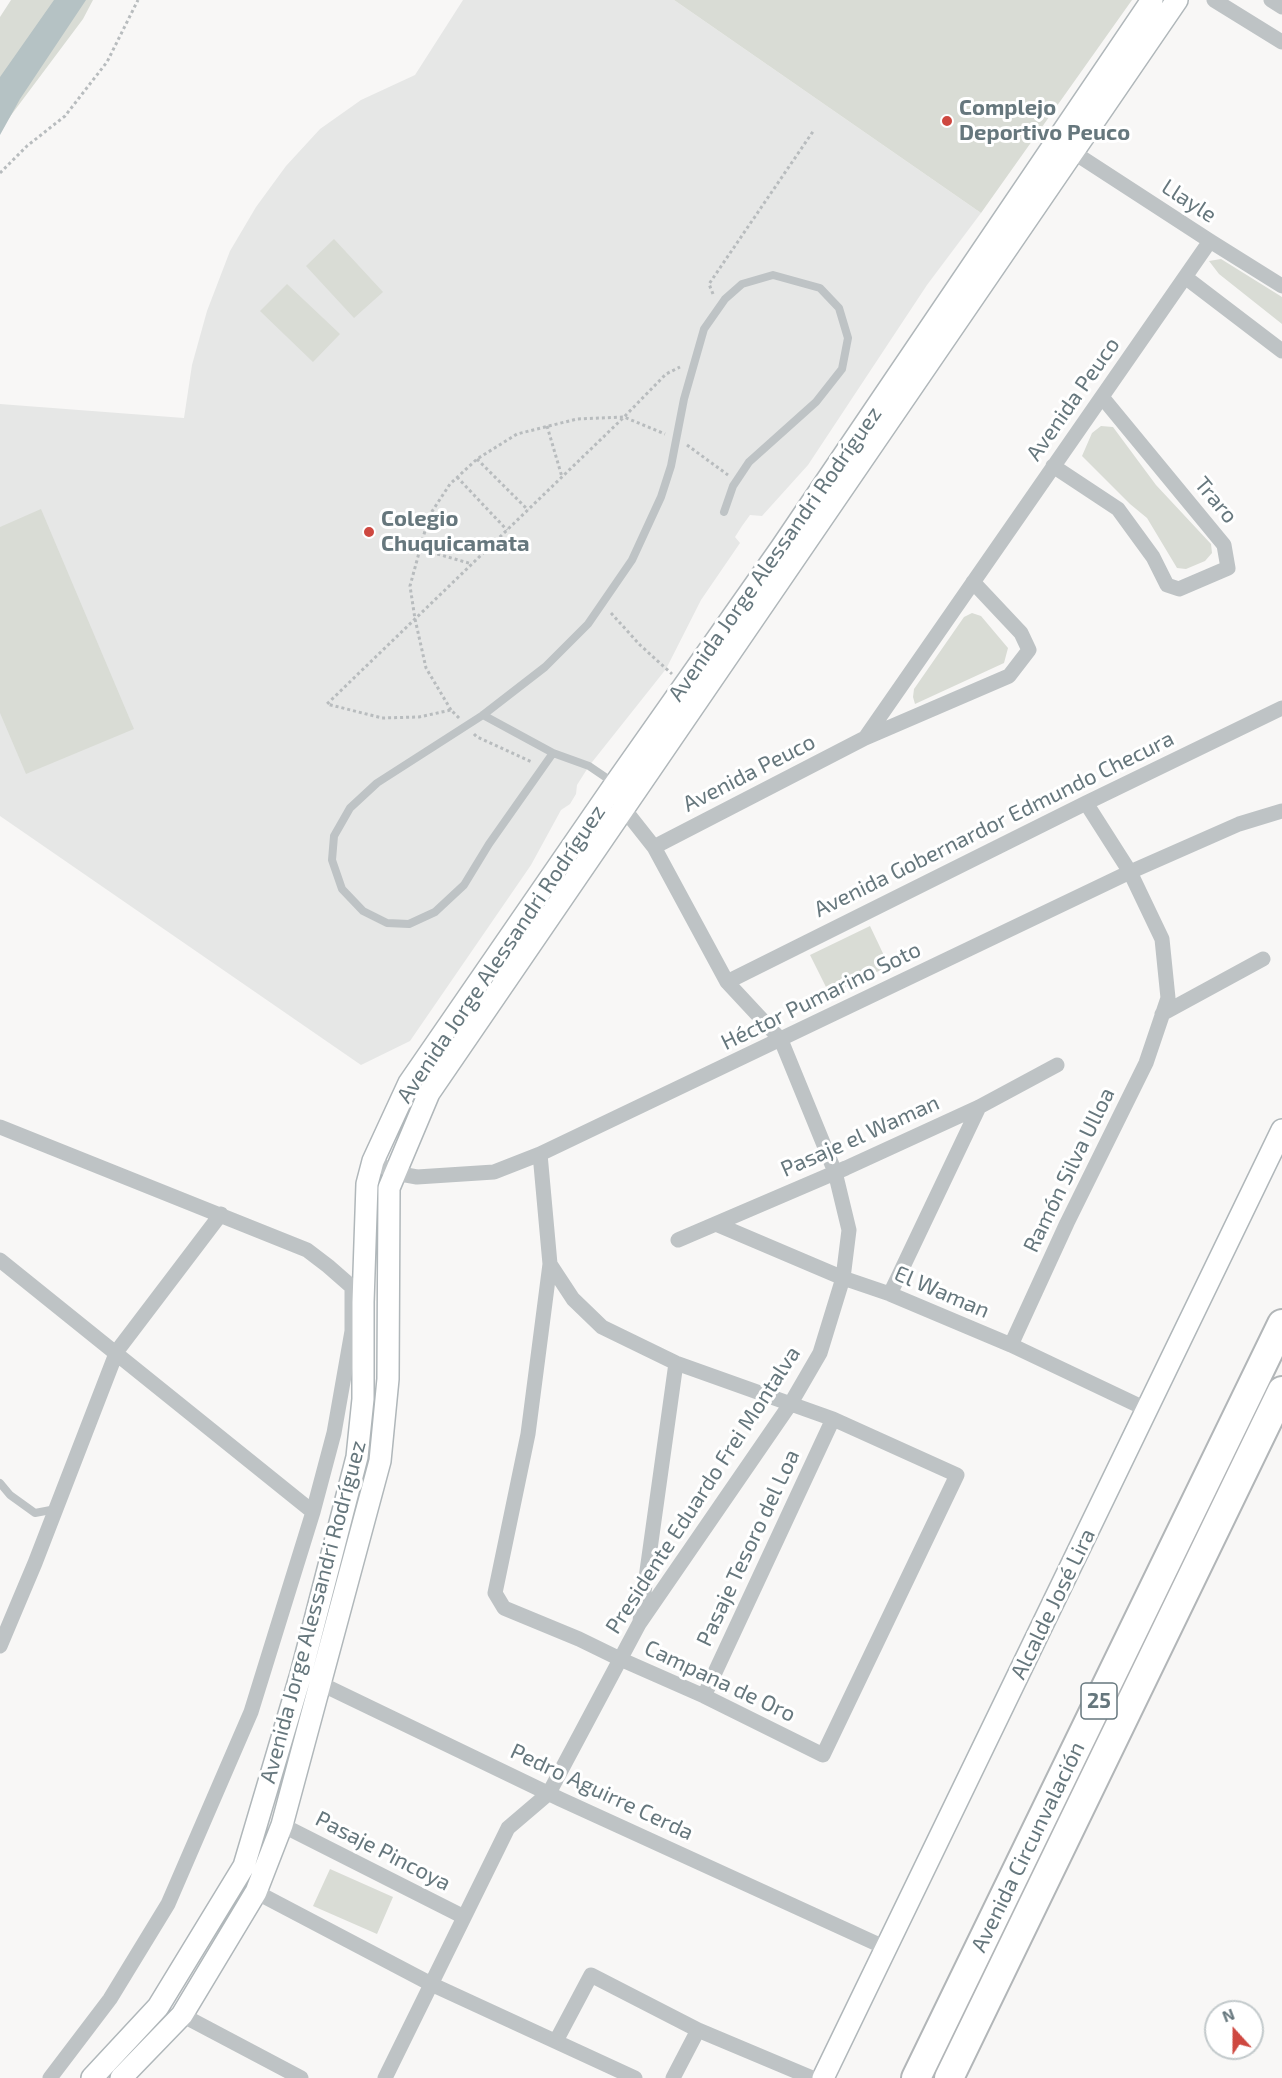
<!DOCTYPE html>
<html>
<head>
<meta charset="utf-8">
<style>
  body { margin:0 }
  #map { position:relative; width:1282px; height:2078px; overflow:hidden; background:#f8f7f6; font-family:"Exo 2",sans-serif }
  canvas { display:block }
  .north { position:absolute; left:1204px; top:2000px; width:60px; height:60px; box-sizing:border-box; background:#fff; border:2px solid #c2c9cb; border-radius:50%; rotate:339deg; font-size:16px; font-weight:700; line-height:24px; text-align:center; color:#66777d }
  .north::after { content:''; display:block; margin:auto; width:21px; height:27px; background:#ce4840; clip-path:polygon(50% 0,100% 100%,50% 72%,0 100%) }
</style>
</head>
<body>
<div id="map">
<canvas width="1282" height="2078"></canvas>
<div class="north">N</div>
</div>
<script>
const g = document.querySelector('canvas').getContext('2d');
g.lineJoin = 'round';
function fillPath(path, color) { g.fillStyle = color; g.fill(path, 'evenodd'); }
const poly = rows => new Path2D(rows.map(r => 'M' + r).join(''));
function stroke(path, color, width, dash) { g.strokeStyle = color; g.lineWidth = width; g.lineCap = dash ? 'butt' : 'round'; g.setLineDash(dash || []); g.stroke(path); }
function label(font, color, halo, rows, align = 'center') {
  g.font = font + ' "Exo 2",sans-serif'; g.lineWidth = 6; g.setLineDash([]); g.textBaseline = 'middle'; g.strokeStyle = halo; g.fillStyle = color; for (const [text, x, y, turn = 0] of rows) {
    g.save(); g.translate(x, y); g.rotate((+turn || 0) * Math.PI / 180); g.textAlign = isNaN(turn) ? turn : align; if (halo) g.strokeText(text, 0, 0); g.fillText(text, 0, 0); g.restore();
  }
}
const built = poly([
  [463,0,674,0,981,213,927,285,808,465,762,516,750,515,742,526,735,537,740,543,701,600,666,669,589,766,577,785,576,794,570,804,561,810,531,865,410,1041,361,1065,0,816,0,404,184,418,192,365,207,311,230,251,256,207,286,166,320,129,361,100,415,75]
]);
const green = poly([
  [11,0,93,0,83,19,0,130,0,17],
  [674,0,1132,0,981,213],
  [334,239,383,292,354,318,306,266],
  [1221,259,1282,297,1282,324,1219,274,1209,261],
  [287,284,340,334,313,362,260,311],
  [1101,426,1113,427,1156,485,1211,544,1212,553,1205,561,1186,569,1177,568,1147,518,1130,504,1082,456,1092,433],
  [41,509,134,729,26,774,0,713,0,527],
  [972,613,981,616,1008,648,1004,663,915,704,913,697,914,689,964,617],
  [870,926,889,966,830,995,810,955],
  [330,1869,393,1897,377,1934,313,1906]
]);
const water = poly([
  [54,0,86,0,20,99,0,135,0,77]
]);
const path = poly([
  [0,173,27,146,65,116,107,62,138,0],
  [713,294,709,284,814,130],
  [547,426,562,477],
  [687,445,728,475],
  [477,459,528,510],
  [457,477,507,530],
  [420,549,472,564],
  [611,613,640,645,672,674],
  [451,710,426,668,415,619,410,586,429,516,450,484,477,459,517,434,577,419,624,417,665,434],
  [459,718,451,710,419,717,382,718,327,704,624,417,666,374,680,367],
  [474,734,477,737,532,762]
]);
const lane = poly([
  [483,715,553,753,589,766,614,783],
  [553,753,489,844,464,885,435,912,409,924,387,923,363,911,342,889,332,860,334,836,350,808,377,783,483,715,545,667,588,624,632,560,661,497,671,466,684,399,704,329,725,299,742,284,773,275,820,288,839,308,848,338,842,369,816,402,749,462,733,486,724,512],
  [0,1483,10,1495,35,1513,56,1509]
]);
const street = poly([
  [1214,0,1282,42],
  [1271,0,1282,7],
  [1073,152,1210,241,1282,286],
  [1185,277,1282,351],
  [1053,466,1118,509,1153,557,1167,585,1179,589,1228,568,1224,545,1102,397],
  [865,738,1009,676,1029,650,1021,633,973,582],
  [654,847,865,738,1210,241],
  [727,982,1086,803,1282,708],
  [1162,1014,1263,959],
  [0,1127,307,1250,328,1266,352,1287,358,1295],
  [540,1154,550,1264,573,1299,602,1327,676,1363,833,1419,957,1475,823,1755,704,1696,620,1659,579,1639,504,1608,495,1593,528,1434,550,1264],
  [373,1161,395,1173,417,1177,494,1172,540,1154,1130,872,1239,824,1282,811],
  [716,1224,843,1278,890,1294,1011,1345,1148,1410],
  [678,1240,846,1168,979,1107,1057,1065],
  [0,1260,313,1512],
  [890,1294,979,1107],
  [1011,1345,1067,1223,1146,1063,1168,998,1162,939,1130,872,1086,803],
  [640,1621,676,1363],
  [0,1646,35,1563,117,1351,221,1214],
  [313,1680,560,1799,886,1948],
  [704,1696,833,1419],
  [282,1825,464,1917],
  [256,1892,431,1984,635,2078],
  [182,2015,301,2078],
  [556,2041,591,1975,698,2030],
  [50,2078,110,1999,168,1904,251,1712,313,1512,334,1433,352,1331,352,1287],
  [385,2078,508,1828,549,1793,639,1624,791,1403,820,1353,843,1278,849,1230,835,1172,781,1040,727,982,654,847,624,809,621,801],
  [673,2078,698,2030,812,2078]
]);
const secondary = poly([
  [92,2078,158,2007,244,1866,301,1674,357,1457,363,1399,363,1302,367,1184,373,1161,409,1083,615,784,781,548,1152,0],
  [121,2078,182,2015,256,1892,282,1825,380,1461,388,1379,389,1188,429,1093,1177,0],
  [823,2078,1282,1130]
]);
const highway = poly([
  [916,2078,1282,1324],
  [949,2078,1282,1391]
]);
const markers = [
  [947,121,6,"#ce4840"],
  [369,532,6,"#ce4840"]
];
const shields = [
  [1099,1701,36]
];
const shieldNames = [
  ["25",1099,1701]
];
const poiNames = [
  ["Complejo",959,108],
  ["Deportivo Peuco",959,133],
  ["Colegio",381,519],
  ["Chuquicamata",381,544]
];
const streetNames = [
  ["Llayle",1189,201,33],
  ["Avenida Peuco",1073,399,-55],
  ["Traro",1216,500,50],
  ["Avenida Jorge Alessandri Rodríguez",775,554,-55],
  ["Avenida Peuco",749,773,-27],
  ["Avenida Gobernardor Edmundo Checura",994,824,-26],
  ["Avenida Jorge Alessandri Rodríguez",501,954,-56],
  ["Héctor Pumarino Soto",821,996,-26],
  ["Pasaje el Waman",860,1136,-24],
  ["Ramón Silva Ulloa",1069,1170,-64],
  ["El Waman",942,1292,23],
  ["Presidente Eduardo Frei Montalva",703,1490,-57],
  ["Pasaje Tesoro del Loa",748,1548,-65],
  ["Alcalde José Lira",1053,1604,-64],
  ["Avenida Jorge Alessandri Rodríguez",313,1612,-75],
  ["Campana de Oro",720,1681,25],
  ["Pedro Aguirre Cerda",602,1792,25],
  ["Avenida Circunvalación",1028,1847,-64],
  ["Pasaje Pincoya",383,1851,27]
];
fillPath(built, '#e6e7e6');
fillPath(green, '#d9dcd5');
fillPath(water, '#b5c2c4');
stroke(secondary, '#b0b7ba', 24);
stroke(highway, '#b2b6b8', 32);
stroke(path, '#b8bcbe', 3, [3, 3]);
stroke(lane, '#bec3c5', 8);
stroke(street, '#bec3c5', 15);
stroke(secondary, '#fff', 21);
stroke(highway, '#fff', 28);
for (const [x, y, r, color] of markers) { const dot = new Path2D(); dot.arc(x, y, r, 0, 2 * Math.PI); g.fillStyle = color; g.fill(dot); stroke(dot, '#fff', 2); }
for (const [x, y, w] of shields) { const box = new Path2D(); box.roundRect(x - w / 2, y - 18, w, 36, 4.5); g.fillStyle = '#fff'; g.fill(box); stroke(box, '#66777d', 1.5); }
label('bold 21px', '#66777d', null, shieldNames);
label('bold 22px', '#66777d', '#fff', poiNames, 'left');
label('22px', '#66777d', '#fff', streetNames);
</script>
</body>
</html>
